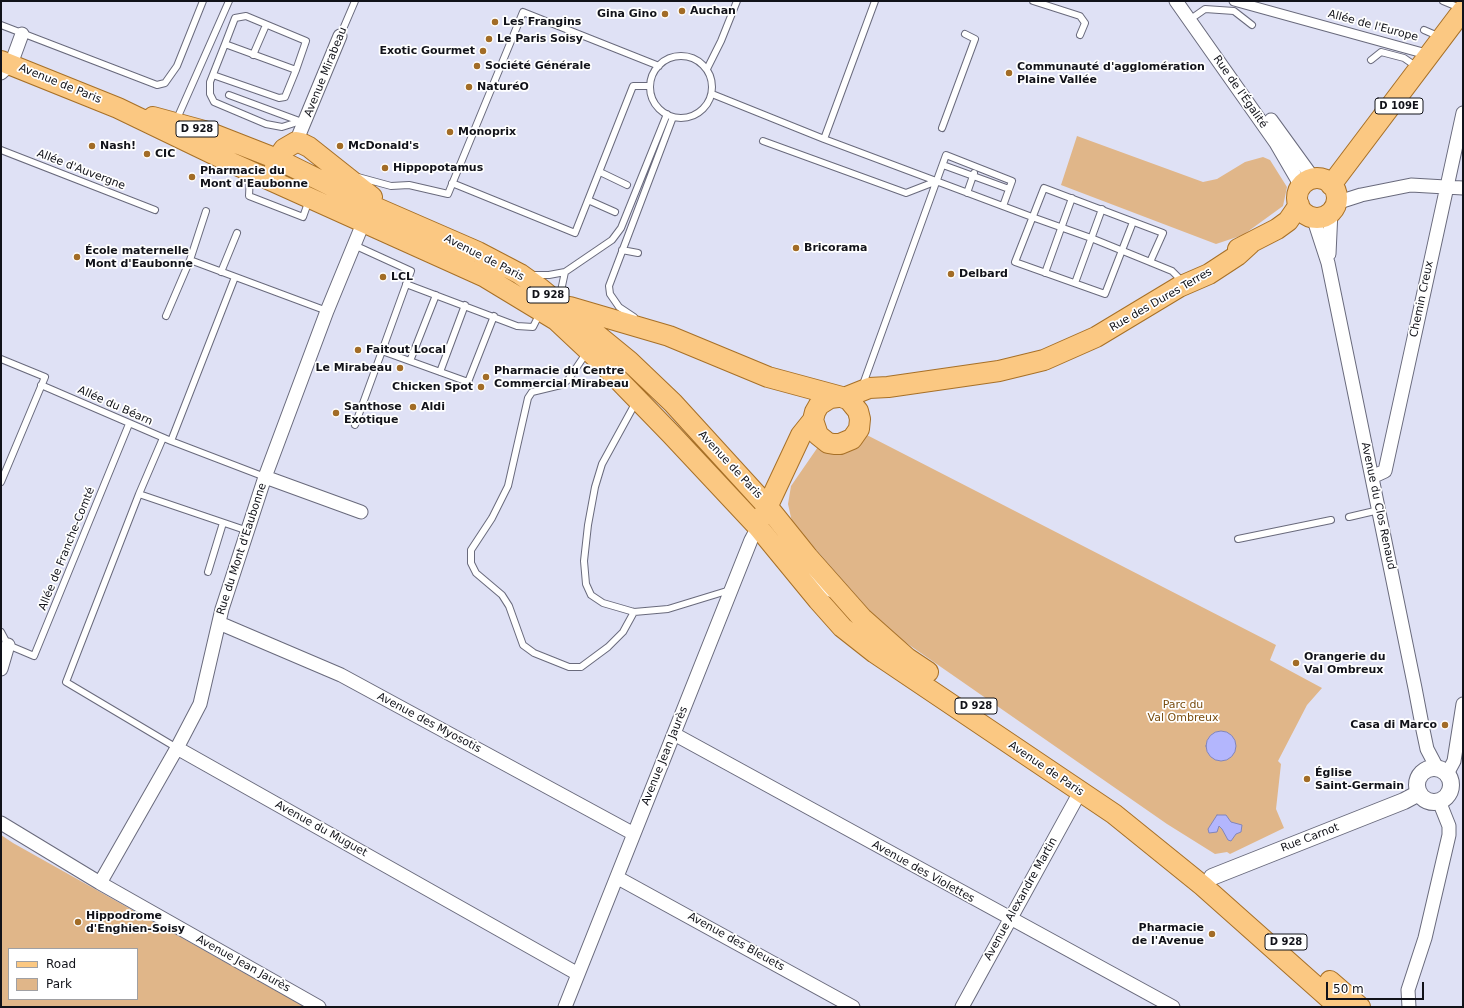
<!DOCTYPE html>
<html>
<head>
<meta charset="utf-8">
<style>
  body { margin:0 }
  #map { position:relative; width:1464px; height:1008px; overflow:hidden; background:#dfe1f5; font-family:"DejaVu Sans",sans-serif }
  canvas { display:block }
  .frame { position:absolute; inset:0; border:2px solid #111219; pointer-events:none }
  .legend { position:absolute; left:8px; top:948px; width:130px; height:52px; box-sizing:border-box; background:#fff; border:1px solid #a0a0a3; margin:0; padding:5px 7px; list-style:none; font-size:12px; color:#111219 }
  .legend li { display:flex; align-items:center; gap:8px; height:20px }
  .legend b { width:20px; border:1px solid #a0a0a3 }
  .scale { position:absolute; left:1326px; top:982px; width:98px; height:18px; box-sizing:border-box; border:2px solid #111219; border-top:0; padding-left:5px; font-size:12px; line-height:14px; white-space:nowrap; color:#111219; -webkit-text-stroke:3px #fff; paint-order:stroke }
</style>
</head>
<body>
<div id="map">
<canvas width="1464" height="1008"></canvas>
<div class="frame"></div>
<ul class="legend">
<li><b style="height:5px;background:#fbc882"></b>Road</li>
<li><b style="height:11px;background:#e0b689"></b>Park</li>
</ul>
<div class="scale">50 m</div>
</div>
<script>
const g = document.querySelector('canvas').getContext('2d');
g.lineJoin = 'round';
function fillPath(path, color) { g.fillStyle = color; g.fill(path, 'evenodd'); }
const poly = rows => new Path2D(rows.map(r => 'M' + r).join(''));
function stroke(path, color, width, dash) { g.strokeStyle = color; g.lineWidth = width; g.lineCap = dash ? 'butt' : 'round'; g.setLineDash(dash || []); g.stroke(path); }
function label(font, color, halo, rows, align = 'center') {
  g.font = font + ' "DejaVu Sans",sans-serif'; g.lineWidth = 3.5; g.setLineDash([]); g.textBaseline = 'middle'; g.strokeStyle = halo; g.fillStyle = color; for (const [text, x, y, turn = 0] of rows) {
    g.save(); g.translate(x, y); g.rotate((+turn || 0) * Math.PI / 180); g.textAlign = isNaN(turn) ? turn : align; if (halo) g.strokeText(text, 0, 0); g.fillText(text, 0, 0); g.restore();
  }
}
const green = poly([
  [1077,136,1203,182,1217,179,1245,162,1263,157,1270,160,1287,187,1283,206,1243,235,1216,244,1061,185],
  [861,432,1276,645,1270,660,1322,688,1307,705,1278,761,1281,764,1276,809,1284,828,1230,854,1227,852,1215,854,1167,824,905,642,871,612,792,522,788,504,791,486,820,444],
  [1,835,13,843,305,1007,1,1007],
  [9,949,137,949,137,999,9,999]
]);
const water = poly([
  '1206 746a15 15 0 1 1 30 0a15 15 0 1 1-30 0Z',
  [1217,815,1226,815,1231,822,1242,825,1241,832,1236,834,1231,841,1228,840,1222,829,1219,826,1217,832,1209,833,1208,829,1217,815]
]);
const service = poly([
  [1033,1,1080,16,1085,23,1080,35],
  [1443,1,1460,8],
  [1195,16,1205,9,1234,11,1252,25],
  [1,25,157,85,165,83,177,66,203,1],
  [1424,30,1440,37],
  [340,36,355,1],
  [225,44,210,82,210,94,214,102,266,124,282,127,301,121],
  [253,55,266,25],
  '650 87a31 31 0 1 1 62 0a31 31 0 1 1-62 0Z',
  [1371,60,1381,52,1404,58,1417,67],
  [707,69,721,41,737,1],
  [213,75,279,98,285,97,296,70,306,41,246,16,235,18,225,44,296,70],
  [712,94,824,139,1032,217,1091,238,1150,262,1172,271,1178,277,1178,284],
  [229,95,302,122],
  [176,121,229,1],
  [942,128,975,39,965,34],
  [824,139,875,1],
  [763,141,906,193,937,181],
  [1,150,155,210],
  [943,165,1009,189],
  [600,172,627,185],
  [250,175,249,196,303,217,309,200],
  [358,177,391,186,409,185,448,194,523,12,659,66],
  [452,183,575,233,633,86,650,86],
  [967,193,974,173],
  [588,200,615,212],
  [1133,222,1105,294,1015,262,1044,188,1163,233,1150,262],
  [354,245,411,271,382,351,468,382,494,316],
  [622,250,638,253],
  [190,260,327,311],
  [221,272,237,233],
  [1045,273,1072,198],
  [532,275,549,275,565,272,612,240,621,228,667,114],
  [1075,283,1102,209],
  [406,284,517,326,533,327,540,313],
  [559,300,565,272],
  [166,316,190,260,206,211],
  [634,317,619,307,610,294,609,286,673,117],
  [587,352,568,380,561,385,532,392,528,398,508,486,492,518,471,550,471,563,476,573,502,595,509,606,523,645,534,653,569,667,581,667,608,647,623,632,634,612],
  [1,359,45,377,1,482],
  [410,361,436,295],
  [440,372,465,305],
  [41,385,171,441,265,477],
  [862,387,946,155,1012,181,1003,206],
  [636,402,602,464,595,487,588,525,584,561,586,584,591,595,603,603,634,612,668,609,730,590],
  [355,425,382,351],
  [163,438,139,494,66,682,177,748],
  [171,441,235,277],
  [139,494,248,531],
  [1349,517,1379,510],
  [1238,539,1331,520],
  [208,572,223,523],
  [1,632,8,645,34,656,129,424]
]);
const pedestrian = poly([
  [1234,1,1430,55]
]);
const minor = poly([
  [1176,1,1276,143,1301,186],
  [1,73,11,64,22,34],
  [1271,120,1313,178],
  [296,142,340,36],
  [1336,203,1361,195,1411,185,1463,188],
  [1313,217,1328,263,1415,688,1423,730,1427,749,1437,768],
  [1329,254,1331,211],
  [265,477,361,512],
  [1372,477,1385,471,1463,113],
  [801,562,819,586,838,593],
  [219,623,341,675,634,834],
  [1,669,8,645],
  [674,734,1173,1007],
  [177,748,578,974],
  [1447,774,1454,761,1463,704],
  [1,823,100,883,319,1007],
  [618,878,853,1007],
  [100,883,177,748,200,704,222,609,265,477,327,311,366,216],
  [565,1007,751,540,758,527,764,530],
  [962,1007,1080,792],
  [1409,1007,1408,990,1425,938,1449,835,1449,826,1439,801]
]);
const tertiary = poly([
  '1417 785a17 17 0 1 1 34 0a17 17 0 1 1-34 0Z',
  [1212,877,1404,801,1419,793]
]);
const primary = poly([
  [1,61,118,108,232,163,485,277,556,320,605,366,671,434,758,527,818,600,842,627,875,653,1114,814,1203,886,1339,1007],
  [153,117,208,132,277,159,370,205,478,252,520,274,541,289,629,361,673,403,767,506,808,557,862,618,907,658,928,672],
  [274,171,277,159,284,149,296,142,301,143,309,147,372,197],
  '1297 198a20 20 0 1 1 40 0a20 20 0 1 1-40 0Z',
  [1331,185,1463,10],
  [1238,249,1277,229,1288,221,1299,205],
  [570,307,669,336,768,377,842,397,849,400,858,411,860,419,859,429,852,439,840,444,834,444,828,443,818,435,813,420,815,412,819,405,830,398,838,397],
  [844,398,869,388,888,387,999,371,1044,360,1096,337,1179,287,1209,274,1238,255,1250,244],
  [763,516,801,435,813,420],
  [1330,981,1360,1007]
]);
const markers = [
  [682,11,4,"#a26c26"],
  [665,14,4,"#a26c26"],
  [495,22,4,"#a26c26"],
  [489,39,4,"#a26c26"],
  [483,51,4,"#a26c26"],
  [477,66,4,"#a26c26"],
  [1009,73,4,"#a26c26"],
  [469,87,4,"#a26c26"],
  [450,132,4,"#a26c26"],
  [92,146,4,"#a26c26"],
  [340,146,4,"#a26c26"],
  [147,154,4,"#a26c26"],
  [385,168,4,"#a26c26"],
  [192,177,4,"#a26c26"],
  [796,248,4,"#a26c26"],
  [77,257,4,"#a26c26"],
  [951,274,4,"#a26c26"],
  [383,277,4,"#a26c26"],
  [358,350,4,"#a26c26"],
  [400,368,4,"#a26c26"],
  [486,377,4,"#a26c26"],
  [481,387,4,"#a26c26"],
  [413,407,4,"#a26c26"],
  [336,413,4,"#a26c26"],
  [1296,663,4,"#a26c26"],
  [1445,725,4,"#a26c26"],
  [1307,779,4,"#a26c26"],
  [78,922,4,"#a26c26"],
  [1212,934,4,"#a26c26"]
];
const shields = [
  [1399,106,48],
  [197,129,42],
  [548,295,42],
  [976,706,42],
  [1286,942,42]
];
const shieldNames = [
  ["D 109E",1399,106],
  ["D 928",197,129],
  ["D 928",548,295],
  ["D 928",976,706],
  ["D 928",1286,942]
];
const poiNames = [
  ["Auchan",690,11],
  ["Gina Gino",657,14,"right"],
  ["Les Frangins",503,22],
  ["Le Paris Soisy",497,39],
  ["Exotic Gourmet",475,51,"right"],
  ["Société Générale",485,66],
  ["Communauté d'agglomération",1017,67],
  ["Plaine Vallée",1017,80],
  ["NaturéO",477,87],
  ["Monoprix",458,132],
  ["Nash!",100,146],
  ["McDonald's",348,146],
  ["CIC",155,154],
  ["Hippopotamus",393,168],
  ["Pharmacie du",200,171],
  ["Mont d'Eaubonne",200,184],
  ["Bricorama",804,248],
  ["École maternelle",85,251],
  ["Mont d'Eaubonne",85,264],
  ["Delbard",959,274],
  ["LCL",391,277],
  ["Faitout Local",366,350],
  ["Le Mirabeau",392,368,"right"],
  ["Pharmacie du Centre",494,371],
  ["Commercial Mirabeau",494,384],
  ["Chicken Spot",473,387,"right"],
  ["Santhose",344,407],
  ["Exotique",344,420],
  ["Aldi",421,407],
  ["Orangerie du",1304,657],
  ["Val Ombreux",1304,670],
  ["Casa di Marco",1437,725,"right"],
  ["Église",1315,773],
  ["Saint-Germain",1315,786],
  ["Hippodrome",86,916],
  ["d'Enghien-Soisy",86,929],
  ["Pharmacie",1204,928,"right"],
  ["de l'Avenue",1204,941,"right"]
];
const streetNames = [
  ["Allée de l'Europe",1373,26,15],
  ["Avenue Mirabeau",326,72,-68],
  ["Avenue de Paris",60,84,22],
  ["Rue de l'Égalité",1240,92,55],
  ["Allée d'Auvergne",81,170,21],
  ["Avenue de Paris",484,258,27],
  ["Chemin Creux",1422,299,-78],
  ["Rue des Dures Terres",1161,300,-30],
  ["Allée du Béarn",115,406,24],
  ["Avenue de Paris",730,465,47],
  ["Avenue du Clos Renaud",1378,506,78],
  ["Allée de Franche-Comté",67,549,-68],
  ["Rue du Mont d'Eaubonne",242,549,-72],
  ["Avenue des Myosotis",429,723,28],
  ["Avenue Jean Jaurès",665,756,-68],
  ["Avenue de Paris",1046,769,34],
  ["Avenue du Muguet",321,829,29],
  ["Rue Carnot",1310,838,-21],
  ["Avenue des Violettes",923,872,29],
  ["Avenue Alexandre Martin",1021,899,-61],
  ["Avenue des Bleuets",736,942,29],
  ["Avenue Jean Jaurès",243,964,29]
];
const parkNames = [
  ["Parc du",1183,705],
  ["Val Ombreux",1183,718]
];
fillPath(green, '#e0b689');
fillPath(water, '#b3b6fd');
stroke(water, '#8285b9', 1);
stroke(service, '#696a7c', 8);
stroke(pedestrian, '#696a7c', 11);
stroke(minor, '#696a7c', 15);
stroke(tertiary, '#696a7c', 18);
stroke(primary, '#a77027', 22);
stroke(service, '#fff', 6);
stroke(pedestrian, '#fff', 9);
stroke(minor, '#fff', 13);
stroke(tertiary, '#fff', 16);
stroke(primary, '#fbc882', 20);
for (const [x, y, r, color] of markers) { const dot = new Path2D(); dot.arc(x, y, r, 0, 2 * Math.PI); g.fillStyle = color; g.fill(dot); stroke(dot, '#fff', 1.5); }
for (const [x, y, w] of shields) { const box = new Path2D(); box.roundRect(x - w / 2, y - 8, w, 16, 3); g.fillStyle = '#fff'; g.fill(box); stroke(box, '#111219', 1); }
label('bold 10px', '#111219', null, shieldNames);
label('bold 11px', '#111219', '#fff', poiNames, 'left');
label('11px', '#111219', '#fff', streetNames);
label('11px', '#794d0f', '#fff', parkNames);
</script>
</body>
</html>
